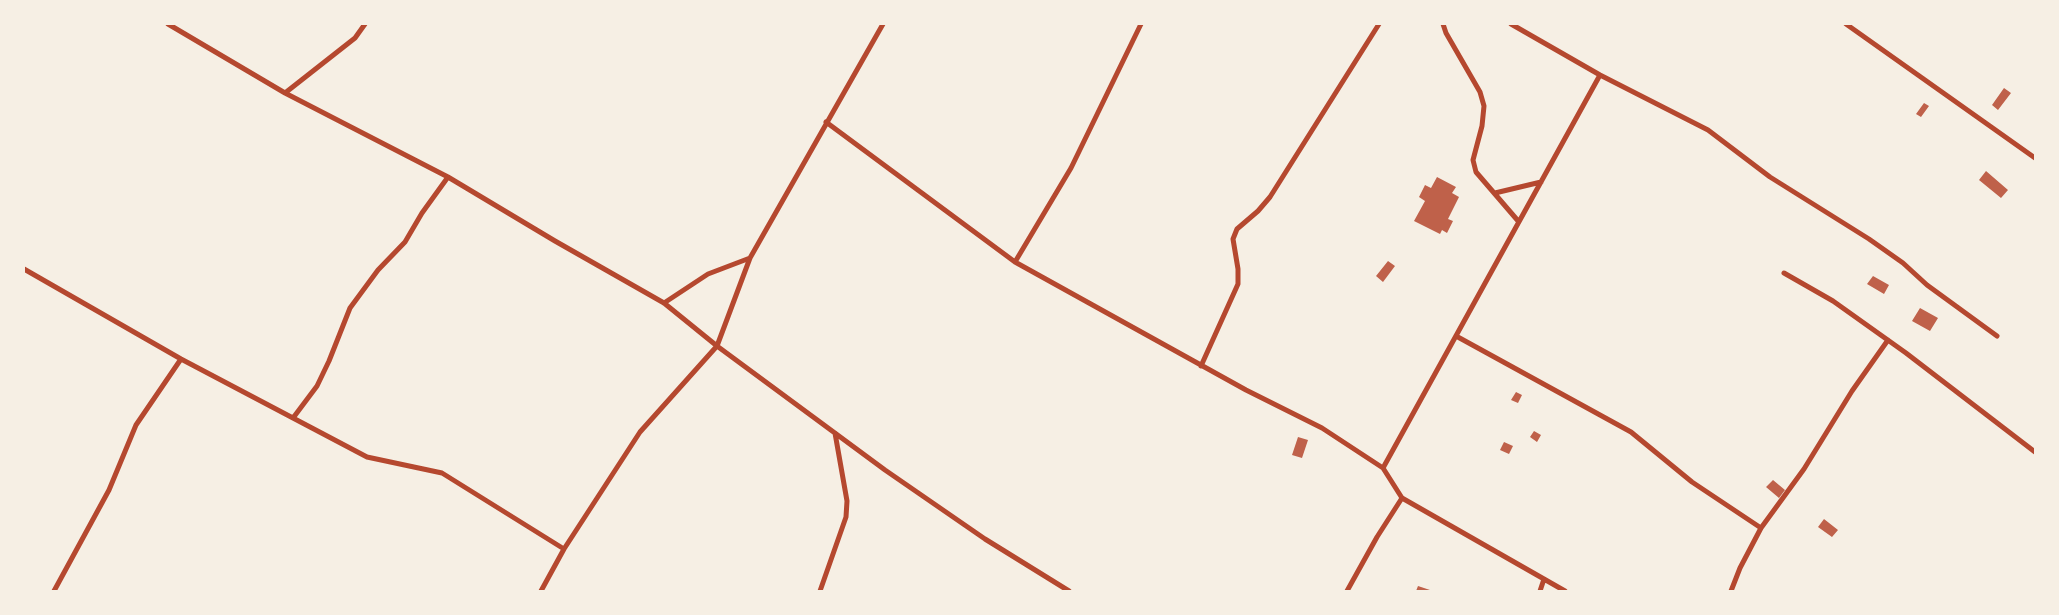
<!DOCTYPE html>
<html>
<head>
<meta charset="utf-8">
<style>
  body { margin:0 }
  #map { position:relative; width:2059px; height:615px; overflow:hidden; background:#f6efe4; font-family:"IBM Plex Serif",serif }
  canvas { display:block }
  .frame { position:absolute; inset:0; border:25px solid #f6efe4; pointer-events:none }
</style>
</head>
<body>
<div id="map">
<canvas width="2059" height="615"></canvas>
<div class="frame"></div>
</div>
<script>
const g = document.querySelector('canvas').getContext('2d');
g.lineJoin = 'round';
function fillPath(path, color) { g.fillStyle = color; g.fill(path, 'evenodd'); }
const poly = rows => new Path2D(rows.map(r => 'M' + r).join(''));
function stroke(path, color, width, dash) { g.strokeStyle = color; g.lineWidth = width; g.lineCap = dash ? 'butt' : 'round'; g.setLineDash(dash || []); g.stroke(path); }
const building = poly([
  [2004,88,2011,93,1998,110,1992,105],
  [1924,103,1929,106,1921,117,1916,114],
  [1986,171,2008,190,2001,198,1979,180],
  [1437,177,1456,187,1452,193,1459,197,1448,219,1453,221,1447,233,1442,230,1440,234,1414,221,1425,201,1419,197,1425,185,1431,188],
  [1388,261,1395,266,1383,282,1376,276],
  [1873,276,1889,285,1884,294,1867,284],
  [1920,308,1938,318,1930,331,1912,321],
  [1516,392,1522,395,1518,403,1511,400],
  [1534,431,1541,435,1537,442,1530,437],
  [1298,437,1308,440,1302,458,1292,455],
  [1504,442,1513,446,1509,454,1500,450],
  [1773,480,1785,490,1779,498,1766,487],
  [1824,519,1838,530,1832,537,1818,527],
  [1418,586,1433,591,1416,591]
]);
const minor = poly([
  [168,24,285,93,448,177,555,241,664,303,717,346,885,470,985,539,1069,591],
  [1443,24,1446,33,1480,92,1484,106,1482,126,1473,160,1476,172,1519,222],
  [1511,24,1600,75,1708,130,1770,177,1869,239,1903,263,1927,285,1997,336],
  [1846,24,2035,158],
  [285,93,355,38,365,24],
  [826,122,1015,262,1246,390,1322,428,1383,468,1402,498,1565,591],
  [1495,193,1541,182],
  [1015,262,1071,168,1141,24],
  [24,269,181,359,367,457,442,473,564,549],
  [1784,273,1833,301,1906,353,2035,452],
  [664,303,708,274,750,258],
  [1456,336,1631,432,1692,482,1761,528],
  [1201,366,1238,284,1238,269,1233,239,1237,229,1258,211,1270,197,1379,24],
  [293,418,317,386,329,361,350,308,378,270,405,242,422,213,448,177],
  [1383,468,1600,75],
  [54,591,109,490,136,425,181,359],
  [541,591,564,549,640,432,717,346,750,258,883,24],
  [820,591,846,517,847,501,835,433],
  [1347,591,1377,537,1402,498],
  [1540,591,1544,579],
  [1731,591,1740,568,1761,528,1804,469,1852,391,1888,340]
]);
fillPath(building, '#bf614a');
stroke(minor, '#b5482f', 5);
</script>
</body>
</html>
